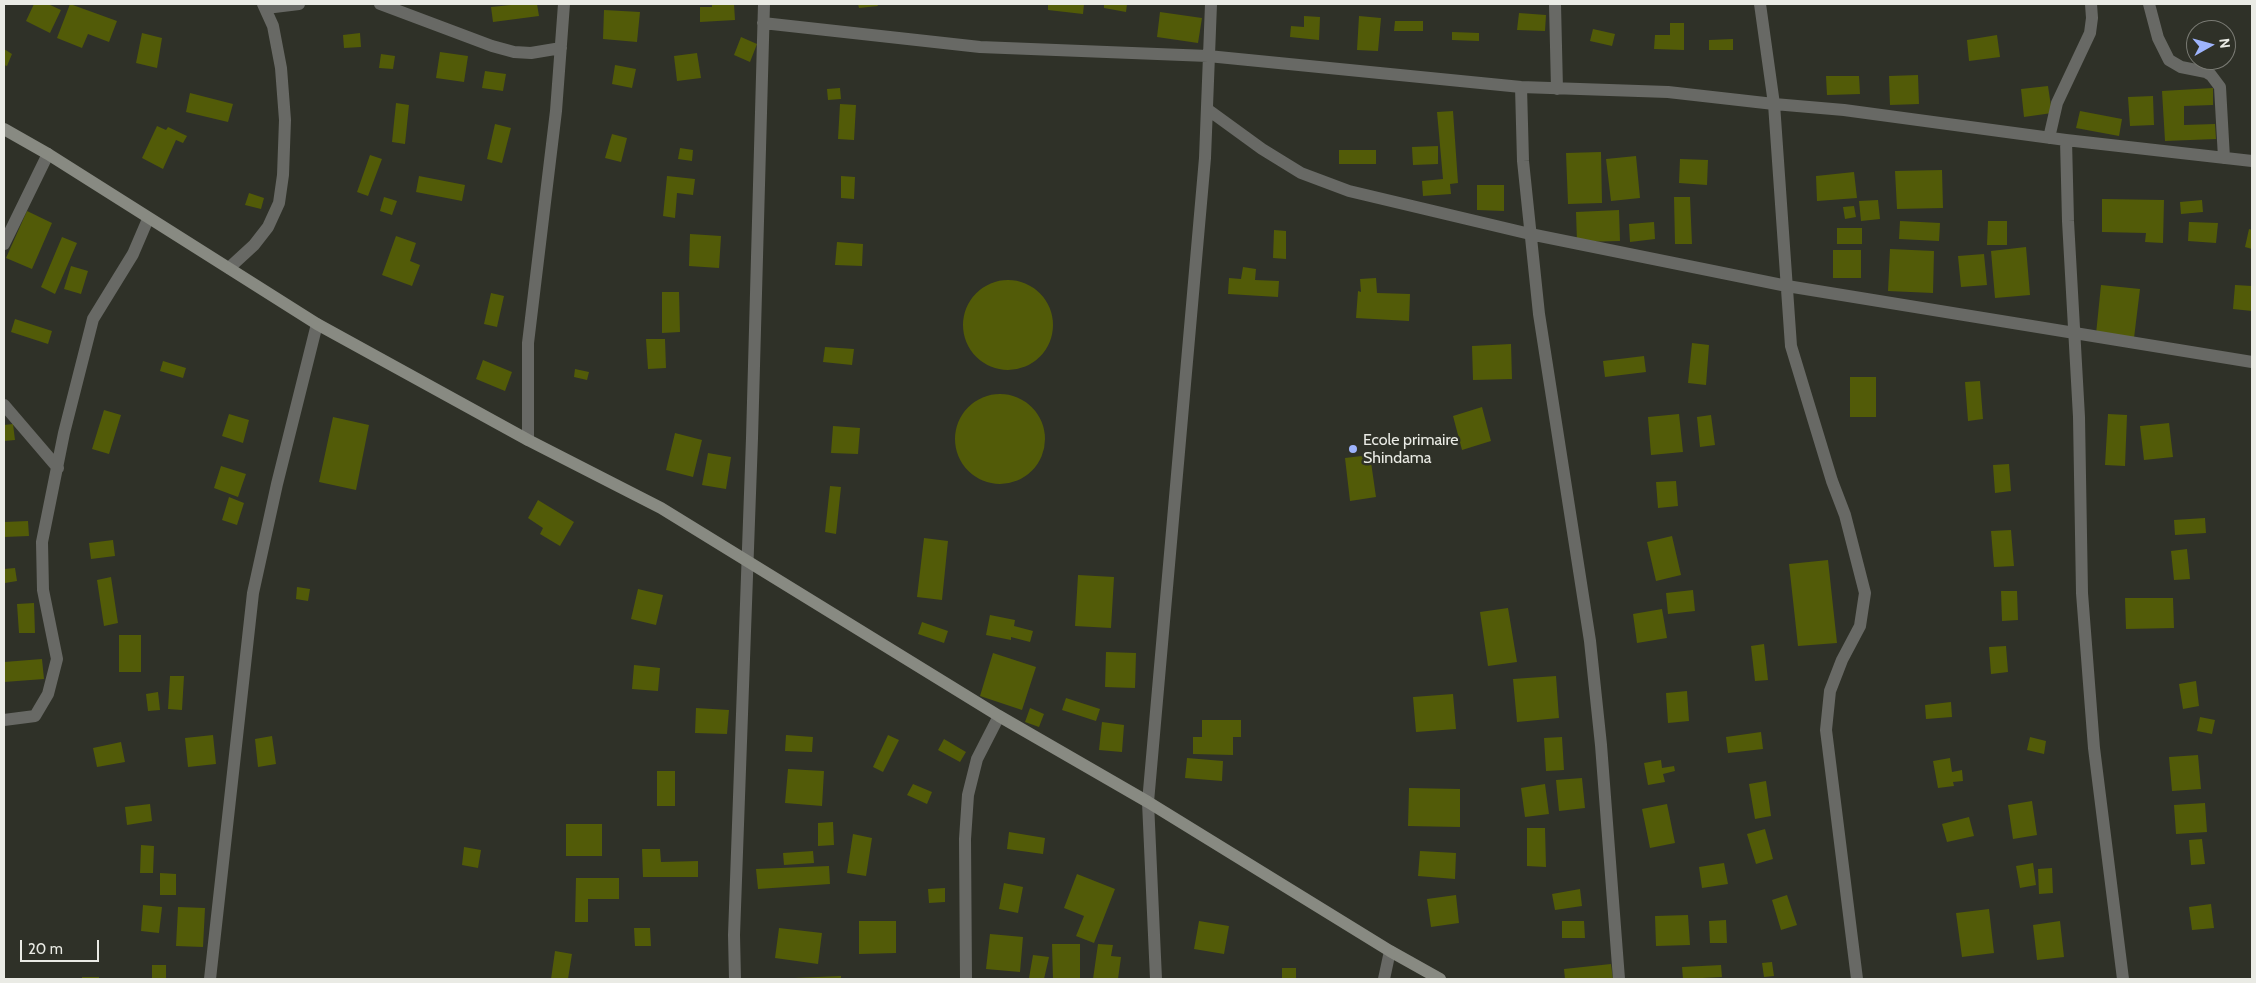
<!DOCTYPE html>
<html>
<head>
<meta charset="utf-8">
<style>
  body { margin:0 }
  #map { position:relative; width:2256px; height:983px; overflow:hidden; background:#2f3128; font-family:Cabin,sans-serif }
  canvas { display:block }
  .frame { position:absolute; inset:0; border:5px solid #eaebe5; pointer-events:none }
  .north { position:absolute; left:2186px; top:20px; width:50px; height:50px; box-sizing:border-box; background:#2f3128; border:1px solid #7a7b74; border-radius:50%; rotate:83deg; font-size:14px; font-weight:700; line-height:20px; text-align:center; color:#eaebe5 }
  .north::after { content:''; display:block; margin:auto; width:18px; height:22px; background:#9eb4fd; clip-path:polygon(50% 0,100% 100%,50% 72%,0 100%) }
  .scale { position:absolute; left:20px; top:940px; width:79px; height:22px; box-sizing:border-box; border:2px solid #eaebe5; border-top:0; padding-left:6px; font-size:15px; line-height:18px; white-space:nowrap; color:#eaebe5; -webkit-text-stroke:4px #2f3128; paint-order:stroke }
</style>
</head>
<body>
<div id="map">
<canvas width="2256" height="983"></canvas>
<div class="frame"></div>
<div class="north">N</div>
<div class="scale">20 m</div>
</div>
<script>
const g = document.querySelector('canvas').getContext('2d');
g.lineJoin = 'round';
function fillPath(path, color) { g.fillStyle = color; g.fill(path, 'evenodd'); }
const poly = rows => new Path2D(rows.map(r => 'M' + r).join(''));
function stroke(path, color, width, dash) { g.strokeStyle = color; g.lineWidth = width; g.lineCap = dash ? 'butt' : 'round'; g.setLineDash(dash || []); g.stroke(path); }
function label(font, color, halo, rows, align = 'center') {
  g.font = font + ' Cabin,sans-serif'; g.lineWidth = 5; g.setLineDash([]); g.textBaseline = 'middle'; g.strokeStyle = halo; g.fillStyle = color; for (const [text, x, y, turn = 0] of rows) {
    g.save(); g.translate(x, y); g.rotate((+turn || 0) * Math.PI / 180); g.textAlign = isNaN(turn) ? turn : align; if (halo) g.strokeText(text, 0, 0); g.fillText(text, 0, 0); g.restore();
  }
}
const building = poly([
  [34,4,48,4,61,10,50,33,26,21],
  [70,4,117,21,109,42,88,34,82,48,57,38],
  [521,4,537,4,539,16,493,22,491,7],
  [712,4,734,4,735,20,700,22,700,7,712,7],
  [858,4,877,4,878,6,859,8],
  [1048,4,1084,4,1083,14,1048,10],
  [1104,4,1127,4,1126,12,1104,8],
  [604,10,640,12,637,42,603,39],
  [1160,12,1202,18,1198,43,1157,37],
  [1519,13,1546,15,1545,31,1517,30],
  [1304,16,1320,17,1319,40,1290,37,1291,26,1304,27],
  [1359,16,1381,18,1378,51,1357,50],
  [1395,21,1423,21,1423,31,1394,31],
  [1670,23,1684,23,1684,50,1654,49,1655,35,1670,35],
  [1593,29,1615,34,1612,46,1590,41],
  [1452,32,1479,33,1479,41,1452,40],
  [142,33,162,38,157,68,136,63],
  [360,33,361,47,344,48,343,35],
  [1997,35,2000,57,1969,61,1967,40],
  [741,37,757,44,750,62,734,55],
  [1733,39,1733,50,1709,50,1709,40],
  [4,49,12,54,7,66,4,65],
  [440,52,468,56,464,82,436,78],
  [697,53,701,78,677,81,674,56],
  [381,54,395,56,393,69,379,68],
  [615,65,636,69,632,88,612,84],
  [485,71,506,74,503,91,482,88],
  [1918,75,1919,104,1890,105,1889,76],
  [1826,76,1859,76,1860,94,1827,95],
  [2048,86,2052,113,2024,117,2021,89],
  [840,88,841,99,828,100,827,89],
  [2213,88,2213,105,2184,106,2184,125,2215,124,2216,139,2165,141,2162,91],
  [190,93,233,104,228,122,186,112],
  [2153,96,2154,125,2130,126,2128,97],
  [396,103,409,105,405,144,392,142],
  [840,104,856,105,854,140,838,139],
  [1453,111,1458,183,1450,184,1451,194,1423,196,1422,181,1443,179,1437,112],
  [2080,111,2122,119,2119,136,2076,128],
  [495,124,511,128,502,163,487,159],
  [157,126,166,130,168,127,187,136,183,143,176,140,163,169,142,158],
  [612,134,627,138,621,162,605,158],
  [1438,146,1438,164,1413,165,1412,147],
  [680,148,693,150,692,161,678,159],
  [1339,150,1376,150,1376,164,1339,164],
  [1601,152,1602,203,1568,204,1566,153],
  [370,155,382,159,368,196,357,192],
  [1636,156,1640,198,1611,201,1606,159],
  [1680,159,1708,160,1707,185,1679,183],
  [1942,170,1943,208,1897,209,1895,171],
  [1854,172,1857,198,1817,201,1816,176],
  [419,176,465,185,462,201,416,192],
  [667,176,695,179,693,195,677,193,675,218,663,216],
  [841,176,855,177,854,199,841,198],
  [1477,185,1504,185,1504,211,1477,210],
  [249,193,264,198,261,209,245,205],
  [384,197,397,201,392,215,380,211],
  [1674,197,1690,197,1692,244,1675,244],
  [2102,199,2164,200,2163,243,2145,242,2146,233,2102,232],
  [1878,200,1880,219,1861,221,1859,201],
  [2202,200,2203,212,2181,214,2180,202],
  [1854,206,1856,217,1845,219,1843,207],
  [1619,210,1620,241,1577,242,1576,212],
  [27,211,52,223,32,269,6,258],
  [1900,221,1940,223,1939,241,1899,239],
  [1988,221,2007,221,2007,245,1987,245],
  [1654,222,1655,239,1630,242,1629,224],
  [2189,222,2218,223,2216,243,2188,241],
  [1837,228,1862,228,1862,244,1837,244],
  [2249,229,2252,230,2252,249,2245,247],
  [1274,230,1286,231,1286,259,1273,258],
  [690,234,721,236,719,268,689,266],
  [396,236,416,243,410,261,420,265,412,286,382,275],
  [62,237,77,243,55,294,41,287],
  [837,242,863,244,862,266,835,265],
  [2026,247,2030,295,1995,298,1991,251],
  [1890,249,1934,251,1933,293,1888,291],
  [1833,250,1861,250,1861,278,1833,278],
  [1984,254,1987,285,1961,287,1958,256],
  [71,266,88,271,81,294,64,289],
  [1243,267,1256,269,1255,280,1279,281,1278,297,1228,294,1229,278,1241,279],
  [1376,278,1377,293,1410,294,1409,321,1356,318,1358,291,1361,292,1360,279],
  '963 325a45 45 0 1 1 90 0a45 45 0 1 1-90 0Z',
  [2101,285,2140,289,2134,338,2096,334],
  [2235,285,2252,286,2252,311,2233,309],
  [662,292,679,292,680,332,662,333],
  [491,293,504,296,497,327,484,324],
  [15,319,52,331,48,344,11,332],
  [646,339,665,339,666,368,648,369],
  [1692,343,1709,345,1706,385,1688,383],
  [1511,344,1512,379,1473,380,1472,346],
  [825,347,854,349,852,365,823,362],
  [1644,356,1646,372,1605,377,1603,361],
  [483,360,512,372,505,391,476,379],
  [163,361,186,368,183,378,160,371],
  [575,369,589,372,587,380,574,377],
  [1850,377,1876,377,1876,417,1850,417],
  [1980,381,1983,419,1968,421,1965,382],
  '955 439a45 45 0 1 1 90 0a45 45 0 1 1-90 0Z',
  [1482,407,1491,441,1462,450,1453,416],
  [104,410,121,415,109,454,92,449],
  [229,414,249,420,243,443,222,436],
  [1679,414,1683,452,1651,455,1648,417],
  [2108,414,2127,415,2125,466,2105,465],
  [1711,415,1715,445,1700,447,1697,417],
  [333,417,369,425,356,490,319,482],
  [2169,423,2173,457,2144,460,2140,426],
  [13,424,15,440,4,441,4,425],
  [833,426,860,428,858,454,831,453],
  [675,433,702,440,693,477,666,470],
  [708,453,731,457,726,489,702,485],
  [1370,455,1376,497,1350,501,1345,458],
  [2009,464,2011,491,1995,493,1993,465],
  [221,466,246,474,238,497,214,488],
  [1676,481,1678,506,1658,508,1656,482],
  [830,486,841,487,836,534,825,532],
  [229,497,244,503,237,525,222,520],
  [538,500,574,522,560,546,540,534,543,528,528,518],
  [2205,518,2206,533,2175,535,2174,520],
  [28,521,29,536,4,537,4,522],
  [2011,530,2014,566,1994,567,1991,531],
  [1672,536,1681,575,1656,581,1647,542],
  [924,538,948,541,942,600,917,597],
  [113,540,115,556,91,559,89,543],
  [2187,549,2190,579,2174,580,2171,551],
  [1828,560,1837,643,1798,646,1789,564],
  [15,568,17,581,5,583,4,569],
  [1078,575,1114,577,1111,628,1075,626],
  [111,577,118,623,104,626,97,580],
  [297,587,310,589,308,601,296,599],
  [638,589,663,595,656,625,631,619],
  [1693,590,1695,611,1668,614,1666,593],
  [2001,591,2017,591,2018,620,2002,621],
  [2125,598,2173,598,2174,628,2126,629],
  [34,603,35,633,19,633,17,604],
  [1508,608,1517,662,1488,666,1480,612],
  [1662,609,1667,638,1637,643,1633,614],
  [990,615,1015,620,1014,626,1033,631,1030,642,1011,637,1011,640,986,635],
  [922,622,948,631,944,643,918,634],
  [119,635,141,635,141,672,119,672],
  [1764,644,1768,680,1755,681,1751,646],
  [2006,646,2008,672,1991,674,1989,647],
  [1106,652,1136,653,1135,688,1105,687],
  [993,653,1036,667,1022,710,980,696],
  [42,659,44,679,4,682,4,662],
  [634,665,660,668,658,691,632,689],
  [170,676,184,676,182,710,168,709],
  [1556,676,1559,718,1517,722,1513,679],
  [2196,681,2199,706,2183,709,2179,684],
  [1687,691,1689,721,1668,723,1666,693],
  [158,692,160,710,148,711,146,694],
  [1453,694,1456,729,1416,732,1413,697],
  [1066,698,1100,709,1096,721,1062,710],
  [1951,702,1952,717,1926,719,1925,705],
  [696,708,729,710,727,734,695,733],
  [1030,708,1044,714,1039,727,1025,722],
  [2200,717,2215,720,2212,734,2197,731],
  [1202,720,1241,720,1241,737,1233,737,1233,755,1193,754,1193,737,1202,737],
  [1102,722,1124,725,1122,752,1099,750],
  [1761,732,1763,749,1728,753,1726,737],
  [213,735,216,764,188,767,185,738],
  [786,735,813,737,812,752,785,751],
  [888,735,899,740,883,772,873,767],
  [272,736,276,764,258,767,255,739],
  [1562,737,1564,770,1546,771,1544,738],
  [2030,737,2046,741,2044,754,2027,750],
  [944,739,966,752,960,762,938,750],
  [121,742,125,762,97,767,93,748],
  [2198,755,2201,789,2172,791,2169,757],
  [1187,758,1223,761,1222,781,1185,778],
  [1950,758,1952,772,1962,770,1963,781,1953,782,1954,786,1938,788,1933,761],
  [1661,760,1662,768,1674,766,1675,771,1663,774,1665,782,1648,785,1644,763],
  [788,769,824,771,822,806,785,803],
  [657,771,675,771,675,806,657,806],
  [1582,778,1585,808,1559,811,1556,780],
  [1766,781,1771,816,1755,819,1749,784],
  [913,784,932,792,927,804,907,795],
  [1545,784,1549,814,1525,817,1521,788],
  [1409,788,1460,789,1460,827,1408,826],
  [2032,801,2037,835,2013,839,2008,805],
  [2205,803,2207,832,2176,834,2174,805],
  [150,804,152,821,127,825,125,807],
  [1667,804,1675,843,1650,848,1642,809],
  [1969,817,1974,836,1947,842,1942,824],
  [833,822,834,845,818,846,818,823],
  [566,824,602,824,602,856,566,856],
  [1527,828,1545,828,1546,867,1527,866],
  [1765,829,1773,859,1756,864,1747,834],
  [1009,832,1045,838,1043,854,1007,849],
  [853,834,872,838,866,876,847,873],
  [2202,839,2205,864,2191,865,2189,840],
  [141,845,154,846,153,873,140,873],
  [464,847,481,850,478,868,462,865],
  [642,849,660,849,661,862,698,861,698,877,643,877],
  [813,851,814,863,784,865,783,853],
  [1420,851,1456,853,1455,879,1418,876],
  [1724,863,1728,884,1702,888,1699,867],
  [2033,863,2036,885,2020,888,2016,866],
  [829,866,830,884,758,889,756,869],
  [2052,868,2053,893,2039,894,2038,869],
  [160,873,176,874,176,895,160,895],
  [1077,874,1115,889,1094,943,1076,936,1084,916,1064,908],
  [576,878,619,878,619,899,588,899,588,922,575,922],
  [1004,883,1023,887,1018,913,999,909],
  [945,888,945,902,929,903,928,889],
  [1580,889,1582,906,1555,910,1552,894],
  [1456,895,1459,923,1431,927,1427,899],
  [1787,895,1797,925,1781,930,1772,900],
  [2211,904,2214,928,2192,930,2189,907],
  [143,905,162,907,159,933,141,931],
  [178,907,205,908,203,947,176,946],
  [1989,909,1994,953,1962,957,1956,913],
  [1688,915,1690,945,1656,946,1655,916],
  [1726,920,1727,943,1710,943,1709,921],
  [859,921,896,921,896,953,859,954],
  [1199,921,1229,926,1224,954,1194,949],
  [1562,921,1584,921,1585,938,1562,938],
  [2060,921,2064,957,2037,960,2033,925],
  [634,928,650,928,651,946,635,946],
  [779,928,822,933,818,964,775,958],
  [990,934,1023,937,1020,972,986,969],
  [1052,944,1080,944,1080,978,1053,979],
  [1098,944,1113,945,1111,956,1121,957,1118,979,1093,979],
  [555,951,572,954,568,979,551,979],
  [1033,955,1049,957,1044,979,1029,978],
  [1772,962,1774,976,1764,977,1762,963],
  [1611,964,1613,979,1565,979,1564,969],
  [152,965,166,965,166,979,152,979],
  [1721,965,1722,977,1683,979,1682,967],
  [1282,968,1296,968,1296,979,1282,979],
  [841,976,841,979,794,979,794,978],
  [82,977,99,977,99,979,82,979]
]);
const street = poly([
  [266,4,266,8,299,4],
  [380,4,492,46,514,52,531,53,561,48],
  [1555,4,1557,89],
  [1760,4,1774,104,1791,346,1832,481,1845,515,1865,593,1860,626,1842,660,1830,691,1826,730,1857,979],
  [2149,4,2158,38,2169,60,2181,67,2206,72,2211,75,2220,87,2224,158],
  [763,23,980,47,1208,56,1521,87,1668,92,1774,104,1844,110,2066,140,2252,161],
  [1521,87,1523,161,1539,314,1590,641,1601,745,1619,979],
  [1207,109,1262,149,1301,173,1349,191,1530,234,1787,286,2252,362],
  [2049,138,2057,103,2090,33,2092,18,2091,4],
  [2066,140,2068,221,2079,417,2082,593,2094,748,2123,979],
  [4,244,48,154],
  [229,268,254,245,268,227,279,203,283,175,285,120,281,68,273,26,263,4],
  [4,405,58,468],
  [528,440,528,343,556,111,564,4],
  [4,720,35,716,48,694,57,659,43,590,42,542,64,433,93,319,133,254,148,219],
  [210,979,253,593,277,484,317,324],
  [735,979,734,935,752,438,764,4],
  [966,979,965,839,968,795,977,759,999,716],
  [1156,979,1148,802,1205,158,1211,4],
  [1384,979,1390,951]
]);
const secondary = poly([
  [4,129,48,154,317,324,528,440,661,508,999,716,1148,802,1390,951,1440,979]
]);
const markers = [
  [1353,449,5,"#9eb4fd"]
];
const poiNames = [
  ["Ecole primaire",1363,440],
  ["Shindama",1363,458]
];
fillPath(building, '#525b08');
stroke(street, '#686965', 12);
stroke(secondary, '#888a82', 12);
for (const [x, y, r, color] of markers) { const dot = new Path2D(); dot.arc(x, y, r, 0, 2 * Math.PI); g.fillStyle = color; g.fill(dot); stroke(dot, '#2f3128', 2); }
label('16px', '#eaebe5', '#2f3128', poiNames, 'left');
</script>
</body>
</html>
